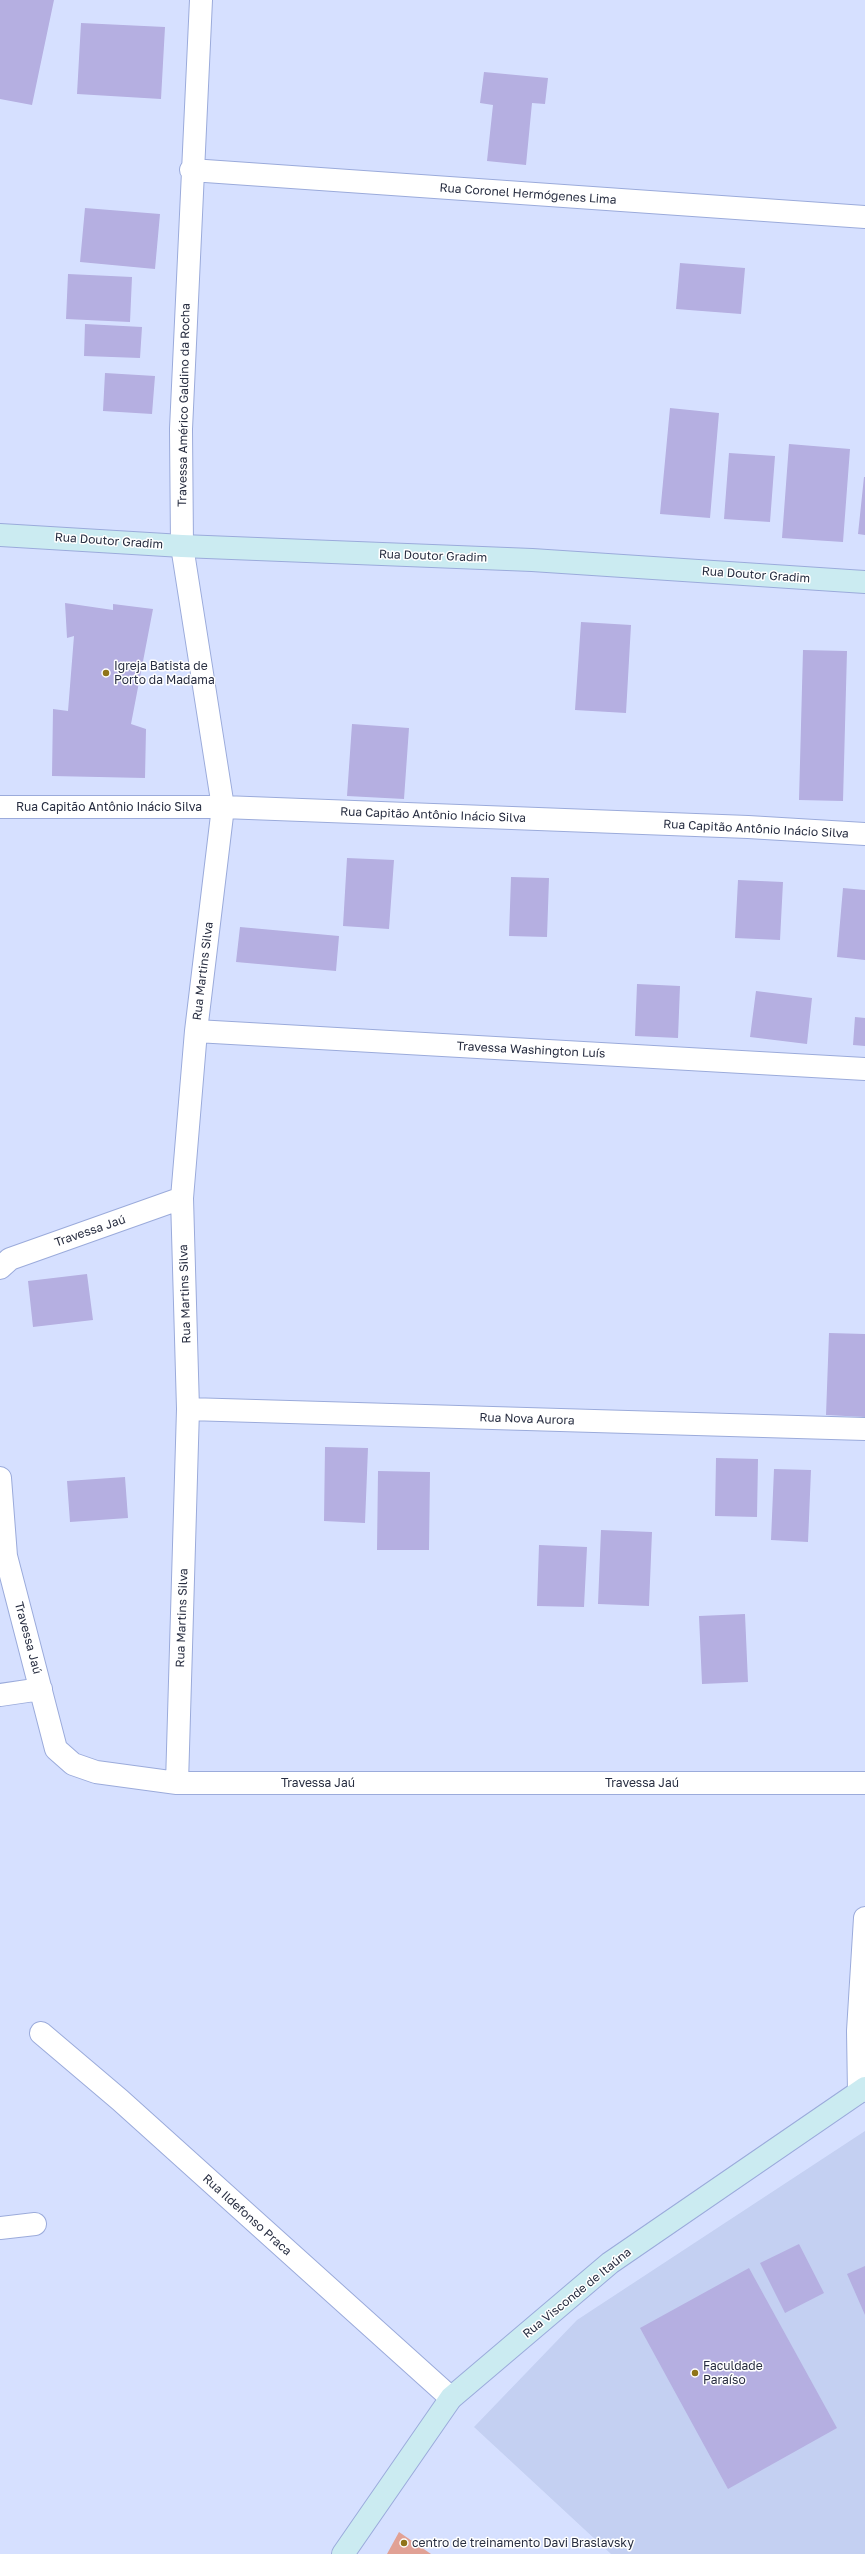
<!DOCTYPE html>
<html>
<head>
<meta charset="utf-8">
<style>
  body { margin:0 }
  canvas { display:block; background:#d6e0ff }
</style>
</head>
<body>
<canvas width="865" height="2554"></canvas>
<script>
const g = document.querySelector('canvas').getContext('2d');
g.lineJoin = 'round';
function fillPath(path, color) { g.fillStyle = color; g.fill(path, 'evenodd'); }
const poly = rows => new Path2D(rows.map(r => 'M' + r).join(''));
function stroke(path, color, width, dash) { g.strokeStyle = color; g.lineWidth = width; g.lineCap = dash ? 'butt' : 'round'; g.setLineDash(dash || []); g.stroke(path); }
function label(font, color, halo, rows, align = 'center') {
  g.font = font + ' "Golos Text",sans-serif'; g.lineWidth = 3; g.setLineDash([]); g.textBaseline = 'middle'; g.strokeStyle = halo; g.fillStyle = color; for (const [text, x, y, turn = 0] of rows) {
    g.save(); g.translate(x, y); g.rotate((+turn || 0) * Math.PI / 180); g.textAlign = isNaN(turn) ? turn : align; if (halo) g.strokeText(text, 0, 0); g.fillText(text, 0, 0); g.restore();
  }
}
const built = poly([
  [865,2131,865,2554,611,2554,474,2427,577,2320]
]);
const green = poly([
  [399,2532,431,2554,387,2554]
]);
const building = poly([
  [0,0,54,0,32,105,0,99],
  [81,23,165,27,161,99,77,94],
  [484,72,548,78,545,104,532,103,526,165,487,161,493,105,480,103],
  [85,208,160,214,155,269,80,262],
  [680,263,745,268,741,314,676,309],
  [68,274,132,277,130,322,66,319],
  [85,324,142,327,140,358,84,356],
  [105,373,155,376,152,414,103,411],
  [670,408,719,413,710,518,660,514],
  [789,444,850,449,843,542,782,538],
  [729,453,775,456,770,522,724,519],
  [864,477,865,477,865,535,858,534],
  [65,603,113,610,113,604,153,609,131,724,146,729,145,778,52,776,53,709,68,711,74,636,67,638],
  [581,622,631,625,626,713,575,710],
  [803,650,847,651,843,801,799,800],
  [352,724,409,728,404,799,347,796],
  [347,858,394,860,389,929,343,926],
  [511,877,549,878,547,937,509,936],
  [738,880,783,882,780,940,735,938],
  [843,888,865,890,865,960,837,957],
  [240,927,339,936,336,971,236,962],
  [637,984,680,986,678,1038,635,1036],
  [756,991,812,998,807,1044,750,1037],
  [855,1017,865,1018,865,1046,853,1045],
  [87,1274,93,1320,33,1327,28,1281],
  [829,1333,865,1334,865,1417,826,1415],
  [325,1447,368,1448,365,1523,324,1521],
  [716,1458,758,1459,757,1517,715,1516],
  [774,1469,811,1470,808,1542,771,1540],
  [378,1471,430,1472,429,1550,377,1550],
  [125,1477,128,1518,70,1522,67,1481],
  [601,1530,652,1532,649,1606,598,1604],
  [539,1545,587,1547,584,1607,537,1606],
  [745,1614,748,1682,702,1684,699,1616],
  [799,2244,824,2293,785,2313,760,2263],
  [865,2266,865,2315,847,2274],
  [749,2268,837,2428,728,2489,640,2328]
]);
const street = poly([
  [191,170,865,217],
  [0,807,223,807,748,827,865,834],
  [196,1031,865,1069],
  [0,1268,10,1259,182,1198],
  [188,1409,865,1429],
  [0,1478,6,1556,56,1749,73,1764,96,1772,177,1783,865,1783],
  [0,1695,41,1689],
  [177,1783,188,1409,182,1198,196,1031,223,807,182,546,181,429,201,0],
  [41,2033,120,2100,451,2398],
  [859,2092,858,2031,865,1918],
  [0,2228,35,2224]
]);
const secondary = poly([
  [0,535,182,546,532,560,865,582],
  [343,2554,451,2398,610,2263,865,2088]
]);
const markers = [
  [106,673,4,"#907419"],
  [695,2373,4,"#907419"],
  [404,2543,4,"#907419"]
];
const streetNames = [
  ["Rua Coronel Hermógenes Lima",528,194,4],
  ["Travessa Américo Galdino da Rocha",184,405,-89],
  ["Rua Doutor Gradim",109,541,4],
  ["Rua Doutor Gradim",433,556,2],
  ["Rua Doutor Gradim",756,575,4],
  ["Rua Capitão Antônio Inácio Silva",109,807],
  ["Rua Capitão Antônio Inácio Silva",433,815,2],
  ["Rua Capitão Antônio Inácio Silva",756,829,3],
  ["Rua Martins Silva",203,971,-83],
  ["Travessa Washington Luís",531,1050,3],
  ["Travessa Jaú",90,1231,-19],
  ["Rua Martins Silva",185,1294,-92],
  ["Rua Nova Aurora",527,1419,2],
  ["Rua Martins Silva",182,1618,-88],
  ["Travessa Jaú",28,1638,75],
  ["Travessa Jaú",318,1783],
  ["Travessa Jaú",642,1783],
  ["Rua Ildefonso Praca",247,2215,42],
  ["Rua Visconde de Itaúna",577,2293,-39]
];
const poiNames = [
  ["Igreja Batista de",114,666],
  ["Porto da Madama",114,680],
  ["Faculdade",703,2366],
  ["Paraíso",703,2380],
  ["centro de treinamento Davi Braslavsky",412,2543]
];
fillPath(built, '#c4d0f2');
fillPath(green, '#e1a195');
fillPath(building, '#b5afe1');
stroke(street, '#9babdb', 24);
stroke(secondary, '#9babdb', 24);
stroke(street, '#fff', 22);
stroke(secondary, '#cbebf1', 22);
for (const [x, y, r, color] of markers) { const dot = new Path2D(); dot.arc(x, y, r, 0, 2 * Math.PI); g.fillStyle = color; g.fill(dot); stroke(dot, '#fff', 1.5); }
label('12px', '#282e41', '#fff', streetNames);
label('12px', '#282e41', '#fff', poiNames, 'left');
</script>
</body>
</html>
